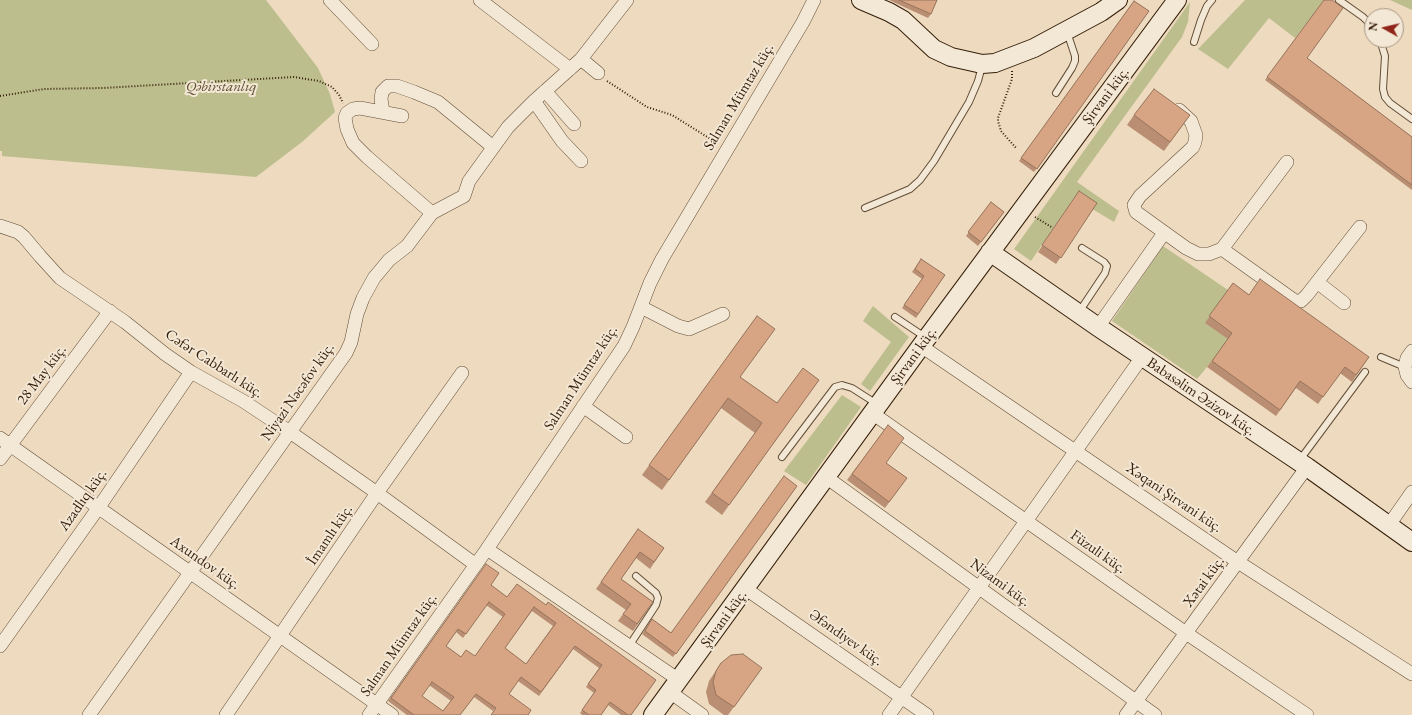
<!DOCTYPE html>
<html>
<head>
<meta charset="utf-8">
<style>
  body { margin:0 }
  #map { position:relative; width:1412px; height:715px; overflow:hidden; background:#eddabf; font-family:"EB Garamond",serif }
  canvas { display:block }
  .north { position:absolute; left:1364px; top:8px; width:40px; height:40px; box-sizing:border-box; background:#f3e7d5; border:1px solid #a79783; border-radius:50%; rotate:278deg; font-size:11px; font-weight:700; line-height:16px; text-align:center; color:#341e08 }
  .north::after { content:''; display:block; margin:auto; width:14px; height:18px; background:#8f2418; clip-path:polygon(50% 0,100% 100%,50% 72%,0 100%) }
</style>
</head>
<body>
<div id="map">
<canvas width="1412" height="715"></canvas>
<div class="north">N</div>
</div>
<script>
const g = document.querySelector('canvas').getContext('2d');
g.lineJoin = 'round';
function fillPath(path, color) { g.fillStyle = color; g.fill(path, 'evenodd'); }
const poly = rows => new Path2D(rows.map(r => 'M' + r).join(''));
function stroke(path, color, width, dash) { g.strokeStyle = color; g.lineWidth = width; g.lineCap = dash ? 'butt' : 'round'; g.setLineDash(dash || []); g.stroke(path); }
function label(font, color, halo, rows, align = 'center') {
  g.font = font + ' "EB Garamond",serif'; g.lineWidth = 4; g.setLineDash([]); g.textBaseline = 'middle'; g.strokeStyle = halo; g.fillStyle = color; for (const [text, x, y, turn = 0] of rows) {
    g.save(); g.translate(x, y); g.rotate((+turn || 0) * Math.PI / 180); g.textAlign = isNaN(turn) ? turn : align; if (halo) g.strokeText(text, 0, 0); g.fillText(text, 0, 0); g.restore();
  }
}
const green = poly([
  [0,0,266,0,318,68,330,94,335,112,302,142,256,177,2,156,2,151,0,151],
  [1245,0,1324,0,1295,38,1269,18,1228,69,1198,49],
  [1390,0,1412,0,1412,10],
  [1190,2,1188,22,1182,37,1077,182,1119,211,1114,222,1074,198,1031,261,1014,249],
  [1163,246,1228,290,1228,339,1207,367,1197,379,1112,321],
  [873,306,909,337,870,391,861,384,891,342,863,321],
  [842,395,861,407,806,485,784,471]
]);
const path = poly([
  [1012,71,1012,79,998,118,998,121,1001,131,1017,149],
  [607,81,647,107,672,115,717,143],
  [0,96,44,89,103,88,294,77,319,81,332,87,339,95,343,103],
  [1035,217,1053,228]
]);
const lane = poly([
  [1339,0,1363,17,1372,26],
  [1380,40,1385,56,1383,89,1385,97,1390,103,1412,119],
  [1194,42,1201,20,1207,6,1212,0],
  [1056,93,1072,68,1075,61,1075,56,1067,32],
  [865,208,910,189,920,180,934,161,969,102,978,81,982,66],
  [1079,312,1105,273,1107,266,1104,262,1082,248],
  [895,317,925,337],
  [1381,357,1405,367],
  [782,457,835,387,842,385,852,388,877,404],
  [1299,461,1365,372],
  [629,646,656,605,658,598,656,593,636,576]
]);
const street = poly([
  [330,0,372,44],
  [480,0,570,69],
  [581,59,598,73],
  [545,91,574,124],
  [534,101,562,141,581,161],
  [1179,110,1191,121,1196,135,1195,142,1193,147,1140,196,1134,205,1136,212,1186,248,1198,254,1209,254,1222,249,1295,301,1301,301,1307,295,1360,227],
  [383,112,381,99,382,92,388,86,397,86,414,92,438,102,493,147],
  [402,116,360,108,353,109,347,113,345,118,347,129,353,143,367,157,432,213],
  [0,226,18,232,24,237,40,256,60,278,125,322,165,354,191,372,243,401,290,432,377,493,476,565],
  [1222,249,1287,162],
  [1317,282,1344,303],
  [641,307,678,326,689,329,723,314],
  [1098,327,1164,233],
  [921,346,1238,562,1412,674],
  [1412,351,1407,358,1405,367,1407,375,1412,382],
  [583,406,626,437],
  [872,413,1186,633,1307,715],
  [0,438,392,715],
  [0,459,110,311],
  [826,477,1155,715],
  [1389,525,1412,492],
  [487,549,679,680],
  [746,589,927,715],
  [0,646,99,507,191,372],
  [670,692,702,715],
  [89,715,346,353,351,342,357,314,363,298,374,278,389,260,407,246,432,213,464,196,469,181,508,127,534,101,581,59,627,0],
  [226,715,377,493,462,373],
  [369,715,487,549,624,346,633,327,650,283,662,259,803,22,814,0],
  [889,715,1142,357],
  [1126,715,1307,467]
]);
const secondary = poly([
  [861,0,889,12,903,20,934,49,951,57,982,64,995,63,1034,48,1101,12,1118,0],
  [990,252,1098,327,1307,467,1412,542],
  [653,715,921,346,1177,0]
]);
const wall = poly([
  [889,0,937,0,931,14,928,18],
  [1324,0,1307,58,1412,137,1412,190,1265,80],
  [1134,1,1149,11,1034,172,1019,161],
  [1134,115,1190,115,1164,151,1127,125],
  [1079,191,1097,203,1056,264,1038,252],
  [991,202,1004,212,978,246,966,236],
  [921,259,945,275,916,318,902,308,922,279,912,272],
  [1233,283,1249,295,1369,357,1352,382,1340,373,1318,404,1296,388,1276,416,1207,367,1228,339,1205,323],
  [757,316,740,377,777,403,819,380,722,515,705,502,755,433,721,408,662,490,642,475],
  [888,425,886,463,907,478,885,508,847,480],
  [797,486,673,657,642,634,652,619,671,633],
  [638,529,664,548,650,569,636,558,621,579,653,602,633,631,618,621,626,610,596,589],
  [486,564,491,585,507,597,546,605,656,680,631,715,621,715,608,705,601,715,582,715,580,713,594,693,586,687,599,668,573,649,539,696,518,681,493,711,474,697,460,715,407,715,388,701],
  [486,605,503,617,475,656,461,657,446,646,456,632,463,638],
  [532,611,553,626,526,664,505,648],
  [429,685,451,701,443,711,422,696],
  [721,663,762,668,728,715,724,715,709,704,706,692,709,681]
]);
const building = poly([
  [899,0,937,0,931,14,899,0],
  [1324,0,1332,0,1343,8,1307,58,1412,137,1412,185,1267,77,1324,0],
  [1134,1,1149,11,1037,169,1021,158,1134,1],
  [1154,89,1190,115,1170,142,1134,115,1154,89],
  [1079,191,1097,203,1061,258,1042,245,1079,191],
  [991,202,1004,212,981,242,968,232,991,202],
  [921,259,945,275,918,314,904,305,924,276,915,269,921,259],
  [1260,279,1369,357,1356,375,1345,367,1323,397,1300,381,1280,410,1212,361,1232,333,1209,316,1233,283,1249,295,1260,279],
  [757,316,775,329,740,377,777,403,803,368,819,380,729,505,712,493,762,423,728,398,669,480,649,465,757,316],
  [888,425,904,438,886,463,907,478,889,502,852,474,888,425],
  [784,476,797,486,676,654,645,631,652,619,671,633,784,476],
  [638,529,664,548,654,562,640,552,621,579,653,602,637,624,623,614,631,604,601,582,638,529],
  [486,564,499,573,491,585,507,597,517,584,546,605,548,602,656,680,631,715,628,715,610,702,601,715,589,715,582,710,596,690,588,684,602,665,575,646,541,692,521,677,509,694,531,710,528,715,491,715,496,708,476,694,460,715,414,715,391,698,486,564],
  [489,602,505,614,475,656,466,650,461,657,446,646,458,629,466,634,489,602],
  [534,607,556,623,526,664,505,648,534,607],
  [432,682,454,697,443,711,422,696,432,682],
  [743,654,762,668,734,707,716,695,713,682,716,671,721,663,731,655,743,654]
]);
const parkNames = [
  ["Qəbirstanlıq",221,87]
];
const streetNames = [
  ["Şirvani küç.",1106,96,-53],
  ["Salman Mümtaz küç.",739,97,-59],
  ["Şirvani küç.",914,356,-54],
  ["Cəfər Cabbarlı küç.",214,364,33],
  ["28 May küç.",42,375,-53],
  ["Salman Mümtaz küç.",581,378,-57],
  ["Niyazi Nəcəfov küç.",298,392,-55],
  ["Babasəlim Əzizov küç.",1201,397,34],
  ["Xəqani Şirvani küç.",1174,498,34],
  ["Azadlıq küç.",83,500,-55],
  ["İmamlı küç.",330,535,-56],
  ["Füzuli küç.",1098,552,35],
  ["Axundov küç.",205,563,35],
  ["Xətai küç.",1204,582,-54],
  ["Nizami küç.",1000,583,36],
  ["Şirvani küç.",724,619,-54],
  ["Əfəndiyev küç.",846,638,35],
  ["Salman Mümtaz küç.",399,645,-55]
];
fillPath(green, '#bdbe8e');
stroke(lane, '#624d36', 8);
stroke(street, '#624d36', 14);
stroke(secondary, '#341e08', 20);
stroke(path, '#341e08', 2, [1, 2]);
stroke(lane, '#f3e7d5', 6);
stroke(street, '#f3e7d5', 13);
stroke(secondary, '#f3e7d5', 18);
fillPath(wall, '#b98e72');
fillPath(building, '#d7a584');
stroke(building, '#96745c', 1);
label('italic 15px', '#5d4e30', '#f3e7d5', parkNames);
label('15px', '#341e08', '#f3e7d5', streetNames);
</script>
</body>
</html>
